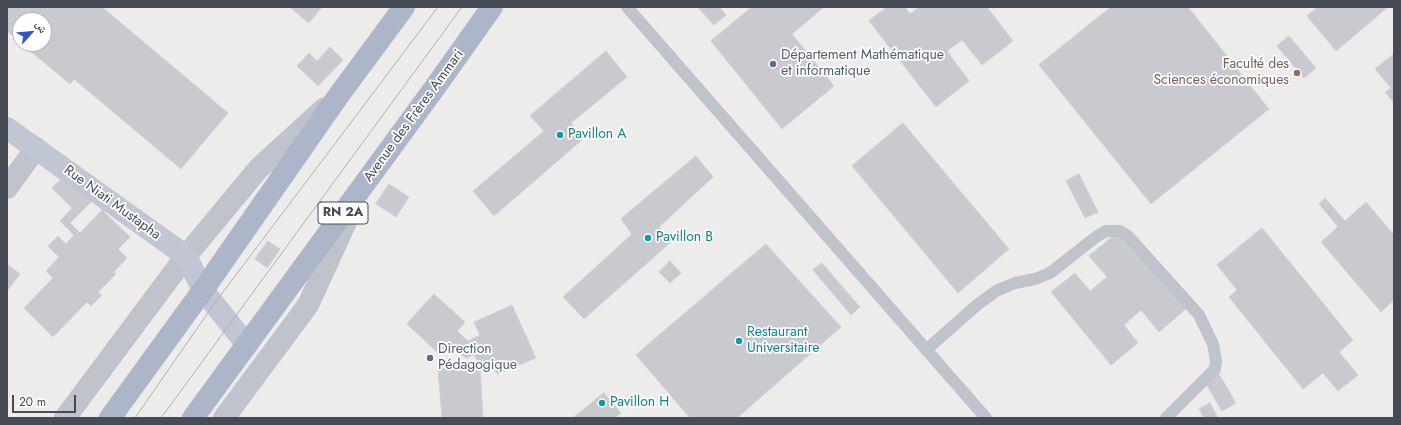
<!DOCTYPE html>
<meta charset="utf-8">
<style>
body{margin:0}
#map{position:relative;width:1401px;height:425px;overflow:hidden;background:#eeeceb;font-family:Jost,"Noto Naskh Arabic",sans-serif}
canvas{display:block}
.frame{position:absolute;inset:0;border:8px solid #464c56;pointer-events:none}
.north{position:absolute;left:12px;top:12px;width:40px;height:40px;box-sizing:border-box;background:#fff;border:1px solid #b5b7bb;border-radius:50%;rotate:63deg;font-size:11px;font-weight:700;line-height:16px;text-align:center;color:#464c56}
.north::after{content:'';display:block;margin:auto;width:14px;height:18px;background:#2c56c7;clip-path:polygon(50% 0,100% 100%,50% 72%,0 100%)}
.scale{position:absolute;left:12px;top:395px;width:64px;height:18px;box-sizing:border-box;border:2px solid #464c56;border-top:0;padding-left:5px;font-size:12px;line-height:14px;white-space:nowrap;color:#464c56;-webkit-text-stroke:3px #fff;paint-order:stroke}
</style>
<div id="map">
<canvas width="1401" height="425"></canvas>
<div class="frame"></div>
<div class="north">ش</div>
<div class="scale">20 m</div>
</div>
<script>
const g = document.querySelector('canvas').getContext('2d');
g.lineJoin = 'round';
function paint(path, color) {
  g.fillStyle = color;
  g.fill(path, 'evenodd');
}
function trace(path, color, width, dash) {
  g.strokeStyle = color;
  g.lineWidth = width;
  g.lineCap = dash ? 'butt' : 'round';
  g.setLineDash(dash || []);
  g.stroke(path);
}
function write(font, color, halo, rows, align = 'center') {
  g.font = font + ' Jost,sans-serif';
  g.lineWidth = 3.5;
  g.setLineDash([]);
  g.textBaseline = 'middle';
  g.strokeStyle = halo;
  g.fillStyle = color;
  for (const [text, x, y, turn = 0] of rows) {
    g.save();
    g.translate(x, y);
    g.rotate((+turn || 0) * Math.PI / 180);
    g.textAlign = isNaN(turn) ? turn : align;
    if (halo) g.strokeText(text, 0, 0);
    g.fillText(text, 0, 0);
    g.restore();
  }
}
const building = new Path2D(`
 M 7,7 L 102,7 L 228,113 L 181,169 L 74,79 L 70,84 L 22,44 L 44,44 L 44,20 L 20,20 L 20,42 L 7,31 Z
 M 290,7 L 322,7 L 309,23 Z
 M 698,7 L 719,7 L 726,15 L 714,25 Z
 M 752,7 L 824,7 L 792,34 L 834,86 L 782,129 L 711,41 Z
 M 887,7 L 905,7 L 910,14 L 918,8 L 917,7 L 987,7 L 1013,41 L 982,65 L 962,40 L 947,51 L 969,81 L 936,107 L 869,21 Z
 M 1111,7 L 1188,7 L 1269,109 L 1151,204 L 1039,65 Z
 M 1318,7 L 1388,7 L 1336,51 L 1307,16 Z
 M 1289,36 L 1316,68 L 1304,78 L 1277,46 Z
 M 330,47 L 343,60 L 318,86 L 297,66 L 309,53 L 317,61 Z
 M 606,51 L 627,77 L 571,123 L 583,139 L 494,216 L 473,191 L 544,131 L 530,116 Z
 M 1394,54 L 1394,103 L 1385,92 L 1391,88 L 1375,69 Z
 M 903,123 L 1009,249 L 958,293 L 852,166 Z
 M 696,156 L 713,177 L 659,227 L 672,241 L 584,319 L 563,297 L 632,234 L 621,219 Z
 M 73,167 L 100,193 L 70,223 L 80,233 L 102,210 L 130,237 L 118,249 L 127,258 L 114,272 L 116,274 L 98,292 L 102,295 L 91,306 L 87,302 L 53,337 L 24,308 L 53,278 L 46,271 L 59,257 L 48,246 L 58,236 L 66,244 L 74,235 L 60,221 L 72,208 L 52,188 Z
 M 1079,174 L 1098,212 L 1085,218 L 1066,181 Z
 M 389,184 L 409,197 L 396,217 L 376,204 Z
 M 1325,198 L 1345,221 L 1366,202 L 1394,235 L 1394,300 L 1381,312 L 1321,242 L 1338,227 L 1319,204 Z
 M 1262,228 L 1353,340 L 1339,352 L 1358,375 L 1338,391 L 1323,373 L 1303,389 L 1229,297 L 1237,290 L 1217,265 Z
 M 1122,229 L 1187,308 L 1159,332 L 1141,310 L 1124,325 L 1138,343 L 1111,365 L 1051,292 L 1075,273 L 1090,291 L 1107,277 L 1089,256 Z
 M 268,241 L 280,249 L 267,268 L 255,259 Z
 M 766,244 L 841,327 L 737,418 L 690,418 L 636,355 Z
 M 670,261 L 681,273 L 670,283 L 659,272 Z
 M 822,263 L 860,307 L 851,315 L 813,270 Z
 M 7,264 L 20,274 L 7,291 Z
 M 434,294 L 465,322 L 457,331 L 468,341 L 480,335 L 474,322 L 512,305 L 536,358 L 498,374 L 486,363 L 480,366 L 474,355 L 466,358 L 454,348 L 439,354 L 407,324 Z
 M 480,366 L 483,418 L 442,418 L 438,369 Z
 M 1219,374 L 1236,403 L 1222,411 L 1205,382 Z
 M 604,393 L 621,413 L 615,418 L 573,418 Z
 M 1210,403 L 1218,418 L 1204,418 L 1199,409 Z`);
paint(building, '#c9cad0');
trace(building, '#d0d1d6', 1);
trace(new Path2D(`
 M 627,7 L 986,418
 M 926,350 L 977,305 L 996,291 L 1015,283 L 1035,279 L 1050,273 L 1096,237 L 1106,231 L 1120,231 L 1128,236 L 1199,315 L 1213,344 L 1216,361 L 1215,369 L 1166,418`), '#bec3cc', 12);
trace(new Path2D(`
 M 7,188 L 36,148
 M 65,418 L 186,256 L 259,168 L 325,108
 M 224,418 L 308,305 L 352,209`), '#bec3cc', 22);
trace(new Path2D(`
 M 7,128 L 186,256 L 203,290 L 247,345`), '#c0c6d3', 22);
trace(new Path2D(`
 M 110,418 L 203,290 L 339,95 L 404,7
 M 193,418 L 436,86 L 492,7`), '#adb6c8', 22);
trace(new Path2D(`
 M 135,418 L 214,304 L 438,7
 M 161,418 L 462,7`), '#aeb0b5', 1);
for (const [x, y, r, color] of [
 [773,64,4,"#5c6f8a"],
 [1297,73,4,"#8d6e63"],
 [560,135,4,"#0f9aa8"],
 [648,238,4,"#0f9aa8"],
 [739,341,4,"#0f9aa8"],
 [430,358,4,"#5c6f8a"],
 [602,403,4,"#0f9aa8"]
]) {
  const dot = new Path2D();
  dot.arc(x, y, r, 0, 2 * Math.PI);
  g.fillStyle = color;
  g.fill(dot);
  trace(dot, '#fff', 1.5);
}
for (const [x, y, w] of [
 [343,213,50]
]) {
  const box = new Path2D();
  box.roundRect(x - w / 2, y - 11, w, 22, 3);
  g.fillStyle = '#fff';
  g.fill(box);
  trace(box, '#464c56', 1);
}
write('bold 13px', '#464c56', null, [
 ["RN 2A",343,213]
]);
write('14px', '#4e5e75', '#fff', [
 ["Département Mathématique",781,56],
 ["et informatique",781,72],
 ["Direction",438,350],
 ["Pédagogique",438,366]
], 'left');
write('14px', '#785e54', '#fff', [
 ["Faculté des",1289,65],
 ["Sciences économiques",1289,81]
], 'right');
write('14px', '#464c56', '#fff', [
 ["Avenue des Frères Ammari",414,116,-54],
 ["Rue Niati Mustapha",112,203,36]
]);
write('14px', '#0d838f', '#fff', [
 ["Pavillon A",568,135],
 ["Pavillon B",656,238],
 ["Restaurant",747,333],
 ["Universitaire",747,349],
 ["Pavillon H",610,403]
], 'left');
</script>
